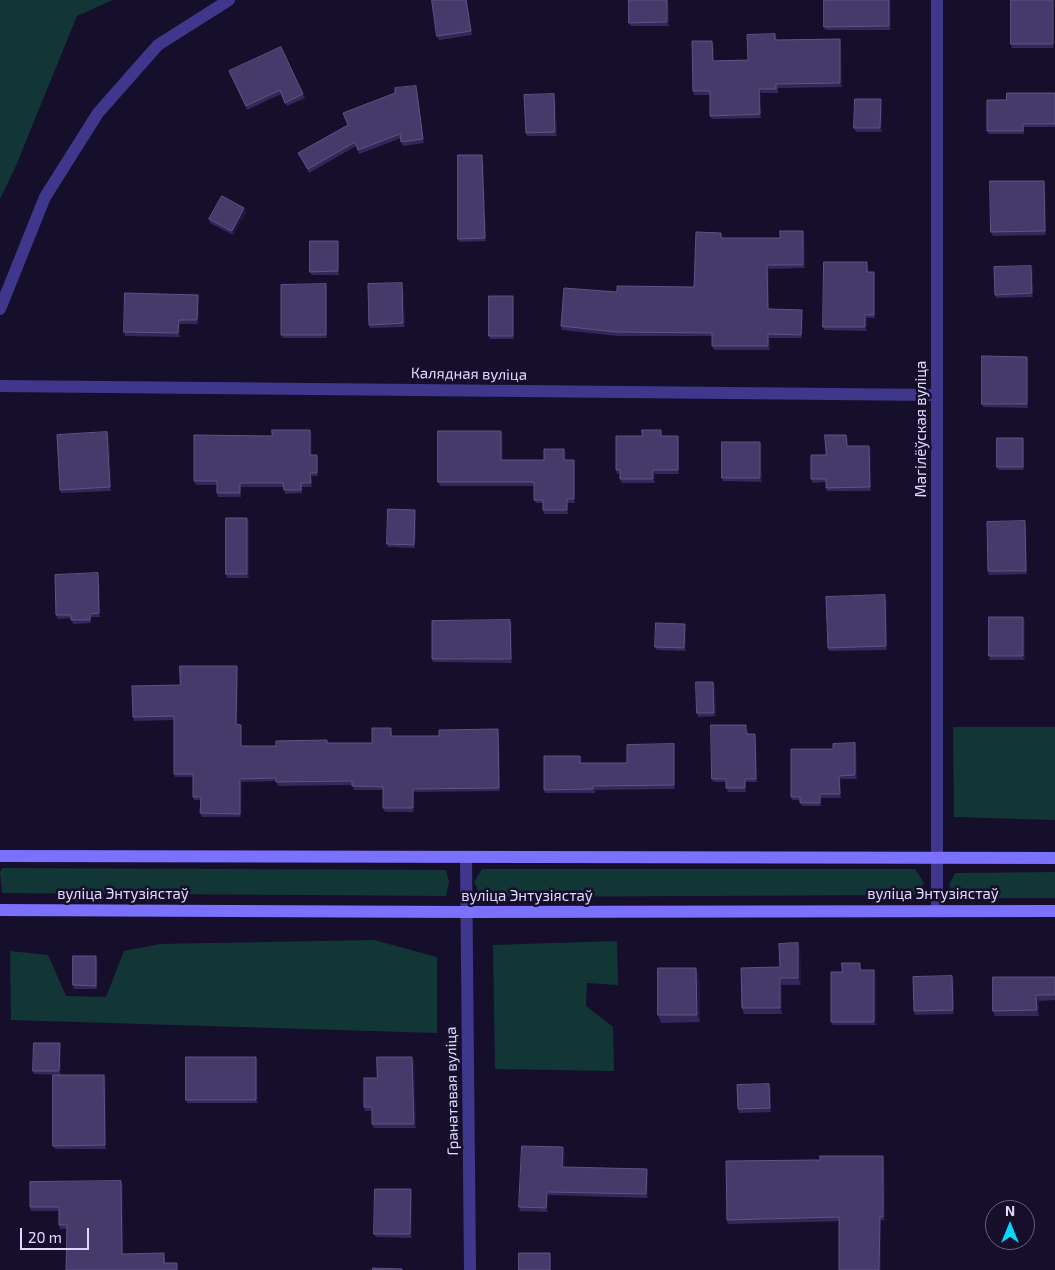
<!DOCTYPE html>
<meta charset="utf-8">
<style>
body{margin:0}
#map{position:relative;width:1055px;height:1270px;overflow:hidden;background:#160f2b;font-family:"Exo 2",sans-serif}
canvas{display:block}
.north{position:absolute;left:985px;top:1200px;width:50px;height:50px;box-sizing:border-box;background:#160f2b;border:1px solid #676080;border-radius:50%;rotate:0deg;font-size:14px;font-weight:700;line-height:20px;text-align:center;color:#e0d9ff}
.north::after{content:'';display:block;margin:auto;width:18px;height:22px;background:#05d7ff;clip-path:polygon(50% 0,100% 100%,50% 72%,0 100%)}
.scale{position:absolute;left:20px;top:1228px;width:69px;height:22px;box-sizing:border-box;border:2px solid #e0d9ff;border-top:0;padding-left:6px;font-size:15px;line-height:18px;white-space:nowrap;color:#e0d9ff;-webkit-text-stroke:4px #160f2b;paint-order:stroke}
</style>
<div id="map">
<canvas width="1055" height="1270"></canvas>
<div class="north">N</div>
<div class="scale">20 m</div>
</div>
<script>
const g = document.querySelector('canvas').getContext('2d');
g.lineJoin = 'round';
function paint(path, color) {
  g.fillStyle = color;
  g.fill(path, 'evenodd');
}
function trace(path, color, width, dash) {
  g.strokeStyle = color;
  g.lineWidth = width;
  g.lineCap = dash ? 'butt' : 'round';
  g.setLineDash(dash || []);
  g.stroke(path);
}
function write(font, color, halo, rows, align = 'center') {
  g.font = font + ' "Exo 2",sans-serif';
  g.lineWidth = 5;
  g.setLineDash([]);
  g.textBaseline = 'middle';
  g.strokeStyle = halo;
  g.fillStyle = color;
  for (const [text, x, y, turn = 0] of rows) {
    g.save();
    g.translate(x, y);
    g.rotate((+turn || 0) * Math.PI / 180);
    g.textAlign = isNaN(turn) ? turn : align;
    if (halo) g.strokeText(text, 0, 0);
    g.fillText(text, 0, 0);
    g.restore();
  }
}
paint(new Path2D(`
 M 0,0 L 113,0 L 77,16 L 15,168 L 0,199 Z
 M 953,727 L 1055,727 L 1055,820 L 954,817 Z
 M 2,868 L 446,870 L 449,882 L 446,896 L 2,893 L 0,872 Z
 M 482,869 L 915,869 L 924,883 L 915,895 L 481,897 L 474,882 Z
 M 1055,872 L 1055,898 L 955,898 L 949,885 L 955,873 Z
 M 374,940 L 437,957 L 437,1033 L 11,1020 L 10,951 L 48,955 L 66,996 L 106,997 L 124,951 L 160,944 Z
 M 617,941 L 618,985 L 587,983 L 586,1006 L 613,1027 L 614,1071 L 495,1069 L 493,945 Z`), '#123536');
trace(new Path2D(`
 M 0,309 L 45,197 L 98,113 L 158,45 L 229,0
 M 0,386 L 937,395
 M 466,857 L 470,1270
 M 937,910 L 937,0`), '#40378d', 12);
trace(new Path2D(`
 M 0,856 L 1055,858
 M 0,910 L 465,912 L 1055,911`), '#7c70ff', 12);
paint(new Path2D(`
 M 432,0 L 467,0 L 472,35 L 439,40 L 437,36 Z
 M 629,0 L 668,0 L 669,26 L 631,26 L 629,23 Z
 M 890,0 L 891,30 L 825,30 L 824,27 Z
 M 1054,0 L 1054,48 L 1012,48 L 1011,44 Z
 M 775,34 L 777,40 L 840,39 L 841,43 L 842,87 L 778,88 L 778,93 L 761,93 L 761,118 L 712,119 L 710,116 L 710,95 L 694,95 L 693,91 L 714,44 L 714,61 L 748,60 Z
 M 231,75 L 303,94 L 305,98 L 287,106 L 281,94 L 247,110 Z
 M 417,89 L 424,143 L 403,146 L 401,138 L 359,154 L 356,146 L 309,173 L 298,153 Z
 M 1055,93 L 1055,127 L 1024,127 L 1024,134 L 989,134 L 987,131 Z
 M 555,98 L 557,136 L 527,136 L 526,133 Z
 M 882,103 L 882,132 L 856,132 L 854,128 Z
 M 483,158 L 486,241 L 460,242 L 458,239 Z
 M 1044,181 L 1045,184 L 1046,235 L 993,236 L 991,232 Z
 M 246,212 L 233,235 L 210,223 L 209,219 Z
 M 803,231 L 804,235 L 805,268 L 769,269 L 769,309 L 802,310 L 803,313 L 802,338 L 769,338 L 770,350 L 714,350 L 712,346 L 712,336 L 618,336 L 562,330 L 561,326 L 617,292 L 694,287 L 721,233 L 722,238 L 780,238 Z
 M 339,245 L 339,275 L 312,275 L 310,272 Z
 M 868,266 L 868,272 L 874,272 L 875,276 L 875,318 L 867,318 L 867,331 L 824,330 L 823,327 Z
 M 1033,270 L 1033,297 L 996,298 L 995,295 Z
 M 403,286 L 405,327 L 370,328 L 369,325 Z
 M 327,288 L 327,338 L 283,338 L 281,335 Z
 M 198,295 L 199,299 L 198,324 L 180,324 L 180,337 L 125,336 L 124,332 Z
 M 514,299 L 514,339 L 490,339 L 489,336 Z
 M 1027,357 L 1028,360 L 1028,408 L 983,407 L 982,404 Z
 M 310,430 L 312,433 L 312,455 L 317,455 L 318,459 L 318,476 L 312,476 L 312,487 L 302,487 L 302,493 L 285,494 L 284,487 L 241,487 L 241,497 L 218,497 L 217,493 L 217,485 L 196,485 L 194,481 L 272,436 Z
 M 661,430 L 662,436 L 678,436 L 679,439 L 679,474 L 655,474 L 655,483 L 622,483 L 620,479 L 620,474 L 617,474 L 616,470 L 642,436 Z
 M 501,431 L 503,435 L 503,460 L 544,460 L 564,449 L 566,452 L 566,460 L 574,460 L 575,464 L 575,503 L 568,503 L 568,514 L 544,514 L 543,510 L 543,503 L 536,503 L 534,500 L 534,486 L 440,486 L 438,482 Z
 M 107,432 L 109,436 L 111,491 L 61,493 L 60,490 Z
 M 848,438 L 848,446 L 869,446 L 871,450 L 871,491 L 827,491 L 826,488 L 826,482 L 813,483 L 811,479 L 826,455 Z
 M 760,442 L 762,446 L 762,482 L 723,481 L 722,478 Z
 M 1024,442 L 1024,470 L 998,470 L 997,467 Z
 M 415,510 L 416,513 L 415,548 L 388,547 L 387,544 Z
 M 247,518 L 249,521 L 249,578 L 227,578 L 226,574 Z
 M 1026,525 L 1027,574 L 989,575 L 988,571 Z
 M 98,573 L 99,577 L 100,617 L 91,617 L 91,623 L 73,624 L 71,618 L 58,619 L 56,615 Z
 M 887,599 L 887,650 L 829,651 L 828,648 Z
 M 1025,620 L 1025,660 L 990,660 L 989,656 Z
 M 512,624 L 512,663 L 433,662 L 432,659 Z
 M 686,628 L 686,651 L 657,650 L 655,647 Z
 M 237,666 L 238,670 L 237,724 L 241,725 L 242,728 L 242,746 L 276,746 L 327,740 L 328,743 L 372,743 L 392,731 L 392,736 L 439,736 L 499,733 L 500,791 L 414,792 L 414,812 L 385,812 L 383,808 L 383,790 L 354,790 L 352,785 L 278,786 L 276,781 L 242,782 L 241,817 L 202,817 L 200,813 L 201,800 L 194,800 L 193,797 L 193,777 L 175,777 L 174,774 L 174,720 L 134,721 L 133,717 L 180,685 Z
 M 715,685 L 716,716 L 698,717 L 697,713 Z
 M 748,729 L 748,734 L 755,734 L 756,738 L 757,782 L 746,782 L 746,792 L 728,792 L 726,788 L 726,782 L 713,782 L 712,779 Z
 M 855,743 L 856,747 L 857,779 L 841,779 L 841,798 L 821,798 L 821,806 L 802,806 L 800,800 L 792,800 L 791,797 L 833,749 Z
 M 675,748 L 675,789 L 595,790 L 595,793 L 545,793 L 544,790 L 580,756 L 581,759 L 581,763 L 627,763 Z
 M 798,943 L 800,950 L 801,985 L 782,985 L 782,1014 L 744,1014 L 742,1008 L 780,967 Z
 M 98,960 L 97,989 L 74,989 L 73,985 Z
 M 861,967 L 861,970 L 874,970 L 876,974 L 876,1025 L 833,1025 L 831,1022 L 842,972 Z
 M 696,968 L 699,975 L 700,1022 L 661,1023 L 658,1015 Z
 M 952,976 L 954,980 L 954,1014 L 915,1015 L 914,1011 Z
 M 1055,977 L 1055,1000 L 1039,1001 L 1039,1016 L 995,1016 L 993,1011 Z
 M 61,1047 L 61,1075 L 34,1074 L 33,1071 Z
 M 256,1057 L 258,1061 L 258,1103 L 187,1103 L 186,1100 Z
 M 414,1060 L 416,1128 L 374,1128 L 372,1124 L 372,1111 L 365,1111 L 364,1107 L 377,1078 Z
 M 104,1075 L 106,1079 L 106,1149 L 55,1149 L 53,1146 Z
 M 771,1088 L 771,1112 L 739,1113 L 738,1109 Z
 M 565,1151 L 564,1167 L 648,1173 L 648,1198 L 548,1195 L 548,1212 L 520,1211 L 519,1207 Z
 M 883,1156 L 884,1159 L 885,1220 L 728,1224 L 727,1220 L 820,1160 Z
 M 123,1184 L 123,1254 L 165,1257 L 165,1263 L 178,1266 L 66,1270 L 67,1229 L 60,1229 L 59,1225 L 59,1211 L 31,1211 L 30,1207 Z
 M 412,1193 L 412,1238 L 376,1237 L 374,1234 Z`), '#342759');
paint(new Path2D(`
 M 466,0 L 467,0 L 472,35 L 471,31 Z
 M 667,0 L 668,0 L 669,26 L 667,22 Z
 M 889,0 L 890,0 L 891,30 L 889,26 Z
 M 1053,0 L 1054,0 L 1054,48 L 1053,44 Z
 M 840,39 L 841,43 L 842,87 L 840,83 Z
 M 712,41 L 714,44 L 714,65 L 713,61 Z
 M 416,86 L 417,89 L 424,143 L 423,139 Z
 M 759,89 L 761,93 L 761,118 L 760,114 Z
 M 554,94 L 555,98 L 557,136 L 555,132 Z
 M 881,99 L 882,103 L 882,132 L 880,128 Z
 M 482,155 L 483,158 L 486,241 L 485,238 Z
 M 1044,181 L 1045,184 L 1046,235 L 1045,231 Z
 M 244,208 L 246,212 L 233,235 L 232,231 Z
 M 803,231 L 804,235 L 805,268 L 803,265 Z
 M 338,241 L 339,245 L 339,275 L 338,271 Z
 M 767,265 L 769,269 L 769,313 L 768,309 Z
 M 1031,266 L 1033,270 L 1033,297 L 1032,293 Z
 M 874,272 L 875,276 L 875,318 L 874,315 Z
 M 402,283 L 403,286 L 405,327 L 403,323 Z
 M 326,284 L 327,288 L 327,338 L 326,335 Z
 M 198,295 L 199,299 L 198,324 L 197,320 Z
 M 513,296 L 514,299 L 514,339 L 513,336 Z
 M 802,310 L 803,313 L 802,338 L 801,335 Z
 M 865,315 L 867,318 L 867,331 L 865,327 Z
 M 179,320 L 180,324 L 180,337 L 178,333 Z
 M 768,334 L 769,338 L 770,350 L 768,346 Z
 M 1027,357 L 1028,360 L 1028,408 L 1027,404 Z
 M 310,430 L 312,433 L 312,459 L 310,455 Z
 M 501,431 L 503,435 L 503,464 L 501,460 Z
 M 107,432 L 109,436 L 111,491 L 110,487 Z
 M 846,435 L 848,438 L 848,450 L 847,446 Z
 M 678,436 L 679,439 L 679,474 L 678,470 Z
 M 1023,438 L 1024,442 L 1024,470 L 1023,467 Z
 M 760,442 L 762,446 L 762,482 L 760,478 Z
 M 869,446 L 871,450 L 871,491 L 870,487 Z
 M 564,449 L 566,452 L 566,464 L 564,460 Z
 M 317,455 L 318,459 L 318,476 L 317,473 Z
 M 574,460 L 575,464 L 575,503 L 574,499 Z
 M 653,470 L 655,474 L 655,483 L 653,479 Z
 M 310,473 L 312,476 L 312,487 L 311,483 Z
 M 240,483 L 241,487 L 241,497 L 240,493 Z
 M 567,499 L 568,503 L 568,514 L 567,510 Z
 M 415,510 L 416,513 L 415,548 L 414,545 Z
 M 247,518 L 249,521 L 249,578 L 247,574 Z
 M 1025,521 L 1026,525 L 1027,574 L 1026,571 Z
 M 98,573 L 99,577 L 100,617 L 99,613 Z
 M 885,595 L 887,599 L 887,650 L 886,646 Z
 M 1023,617 L 1025,620 L 1025,660 L 1023,656 Z
 M 510,620 L 512,624 L 512,663 L 511,659 Z
 M 685,624 L 686,628 L 686,651 L 684,648 Z
 M 237,666 L 238,670 L 237,728 L 236,724 Z
 M 713,682 L 715,685 L 716,716 L 714,713 Z
 M 241,725 L 242,728 L 242,750 L 241,746 Z
 M 498,729 L 499,733 L 500,791 L 499,788 Z
 M 755,734 L 756,738 L 757,782 L 756,779 Z
 M 855,743 L 856,747 L 857,779 L 855,775 Z
 M 674,744 L 675,748 L 675,789 L 674,785 Z
 M 839,776 L 841,779 L 841,798 L 840,794 Z
 M 240,779 L 242,782 L 241,817 L 240,814 Z
 M 745,779 L 746,782 L 746,792 L 745,788 Z
 M 413,789 L 414,792 L 414,812 L 413,808 Z
 M 820,794 L 821,798 L 821,806 L 820,803 Z
 M 798,943 L 800,950 L 801,985 L 798,978 Z
 M 96,956 L 98,960 L 97,989 L 96,986 Z
 M 696,968 L 699,975 L 700,1022 L 697,1015 Z
 M 874,970 L 876,974 L 876,1025 L 874,1022 Z
 M 952,976 L 954,980 L 954,1014 L 953,1010 Z
 M 780,978 L 782,985 L 782,1014 L 780,1008 Z
 M 1036,995 L 1039,1001 L 1039,1016 L 1037,1010 Z
 M 60,1043 L 61,1047 L 61,1075 L 59,1071 Z
 M 256,1057 L 258,1061 L 258,1103 L 256,1100 Z
 M 412,1057 L 414,1060 L 416,1128 L 414,1124 Z
 M 104,1075 L 106,1079 L 106,1149 L 105,1145 Z
 M 769,1084 L 771,1088 L 771,1112 L 770,1108 Z
 M 563,1147 L 565,1151 L 564,1171 L 562,1167 Z
 M 883,1156 L 884,1159 L 885,1220 L 883,1217 Z
 M 647,1169 L 648,1173 L 648,1198 L 646,1194 Z
 M 121,1181 L 123,1184 L 124,1258 L 122,1254 Z
 M 411,1189 L 412,1193 L 412,1238 L 410,1234 Z
 M 547,1192 L 548,1195 L 548,1212 L 546,1208 Z
 M 880,1217 L 881,1220 L 881,1270 L 879,1270 Z
 M 550,1253 L 551,1256 L 551,1270 L 550,1270 Z`), '#20163f');
const building = new Path2D(`
 M 432,0 L 466,0 L 471,31 L 437,36 Z
 M 629,0 L 667,0 L 667,22 L 629,23 Z
 M 824,0 L 889,0 L 889,26 L 824,27 Z
 M 1011,0 L 1053,0 L 1053,44 L 1011,44 Z
 M 775,34 L 775,40 L 840,39 L 840,83 L 776,84 L 776,89 L 759,89 L 760,114 L 710,116 L 710,91 L 693,91 L 692,41 L 712,41 L 713,61 L 748,60 L 747,35 Z
 M 281,47 L 303,94 L 285,103 L 280,90 L 246,106 L 229,71 Z
 M 416,86 L 423,139 L 401,142 L 400,134 L 358,150 L 355,142 L 308,169 L 298,153 L 348,125 L 343,113 L 395,93 L 395,88 Z
 M 1007,93 L 1055,93 L 1055,124 L 1023,124 L 1023,131 L 987,131 L 987,100 L 1006,100 Z
 M 554,94 L 555,132 L 526,133 L 524,95 Z
 M 855,99 L 881,99 L 880,128 L 854,128 Z
 M 458,155 L 482,155 L 485,238 L 458,239 Z
 M 990,181 L 1044,181 L 1045,231 L 991,232 Z
 M 222,196 L 244,208 L 232,231 L 209,219 Z
 M 780,231 L 803,231 L 803,265 L 767,265 L 768,309 L 802,310 L 801,335 L 768,334 L 768,346 L 712,346 L 712,333 L 616,332 L 561,326 L 564,288 L 617,292 L 617,286 L 694,287 L 696,232 L 721,233 L 721,238 L 780,238 Z
 M 310,241 L 338,241 L 338,271 L 310,272 Z
 M 824,262 L 867,262 L 867,272 L 874,272 L 874,315 L 865,315 L 865,327 L 823,327 Z
 M 1031,266 L 1032,293 L 995,295 L 994,267 Z
 M 402,283 L 403,323 L 369,325 L 368,284 Z
 M 326,284 L 326,335 L 281,335 L 281,285 Z
 M 125,293 L 198,295 L 197,320 L 179,320 L 178,333 L 124,332 Z
 M 489,296 L 513,296 L 513,336 L 489,336 Z
 M 982,356 L 1027,357 L 1027,404 L 982,404 Z
 M 272,430 L 310,430 L 310,455 L 317,455 L 317,473 L 310,473 L 311,483 L 301,483 L 301,490 L 284,490 L 283,483 L 240,483 L 240,493 L 217,493 L 217,481 L 194,481 L 194,435 L 272,436 Z
 M 642,430 L 661,430 L 661,436 L 678,436 L 678,470 L 653,470 L 653,479 L 620,479 L 620,470 L 616,470 L 616,436 L 642,436 Z
 M 438,431 L 501,431 L 501,460 L 544,460 L 544,449 L 564,449 L 564,460 L 574,460 L 574,499 L 567,499 L 567,510 L 543,510 L 543,500 L 534,500 L 534,482 L 438,482 Z
 M 107,432 L 110,487 L 60,490 L 57,435 Z
 M 825,435 L 846,435 L 847,446 L 869,446 L 870,487 L 826,488 L 826,479 L 811,479 L 811,455 L 826,455 Z
 M 997,438 L 1023,438 L 1023,467 L 997,467 Z
 M 722,442 L 760,442 L 760,478 L 722,478 Z
 M 388,509 L 415,510 L 414,545 L 387,544 Z
 M 226,518 L 247,518 L 247,574 L 226,574 Z
 M 1025,521 L 1026,571 L 988,571 L 987,522 Z
 M 98,573 L 99,613 L 90,614 L 90,620 L 71,620 L 71,615 L 56,615 L 55,575 Z
 M 885,595 L 886,646 L 828,648 L 826,597 Z
 M 989,617 L 1023,617 L 1023,656 L 989,656 Z
 M 510,620 L 511,659 L 432,659 L 432,621 Z
 M 656,623 L 685,624 L 684,648 L 655,647 Z
 M 180,666 L 237,666 L 236,724 L 241,725 L 241,746 L 276,746 L 276,741 L 327,740 L 327,743 L 372,743 L 372,728 L 391,728 L 391,736 L 439,736 L 439,730 L 498,729 L 499,788 L 413,789 L 413,808 L 383,808 L 383,787 L 352,786 L 352,781 L 276,782 L 276,778 L 240,779 L 240,814 L 200,813 L 201,797 L 193,797 L 193,774 L 174,774 L 174,716 L 133,717 L 132,686 L 180,685 Z
 M 696,682 L 713,682 L 714,713 L 697,713 Z
 M 711,725 L 746,725 L 746,734 L 755,734 L 756,779 L 745,779 L 745,788 L 726,788 L 726,779 L 712,779 Z
 M 855,743 L 855,775 L 839,776 L 840,794 L 820,794 L 820,803 L 800,803 L 800,797 L 791,797 L 791,749 L 833,749 L 833,744 Z
 M 674,744 L 674,785 L 593,786 L 593,789 L 544,790 L 544,756 L 580,756 L 580,763 L 627,763 L 627,745 Z
 M 798,943 L 798,978 L 780,978 L 780,1008 L 742,1008 L 741,968 L 780,967 L 779,944 Z
 M 73,956 L 96,956 L 96,986 L 73,985 Z
 M 842,963 L 860,963 L 860,970 L 874,970 L 874,1022 L 831,1022 L 831,972 L 842,972 Z
 M 658,968 L 696,968 L 697,1015 L 658,1015 Z
 M 952,976 L 953,1010 L 914,1011 L 913,977 Z
 M 993,977 L 1055,977 L 1055,995 L 1036,995 L 1037,1010 L 993,1011 Z
 M 34,1043 L 60,1043 L 59,1071 L 33,1071 Z
 M 186,1057 L 256,1057 L 256,1100 L 186,1100 Z
 M 377,1057 L 412,1057 L 414,1124 L 372,1124 L 372,1107 L 364,1107 L 364,1078 L 377,1078 Z
 M 53,1075 L 104,1075 L 105,1145 L 53,1146 Z
 M 769,1084 L 770,1108 L 738,1109 L 737,1085 Z
 M 522,1146 L 563,1147 L 562,1167 L 647,1169 L 646,1194 L 547,1192 L 546,1208 L 519,1207 Z
 M 820,1156 L 883,1156 L 883,1217 L 880,1217 L 879,1270 L 839,1270 L 839,1217 L 727,1220 L 726,1161 L 820,1160 Z
 M 121,1181 L 122,1254 L 164,1253 L 164,1263 L 177,1263 L 177,1270 L 66,1270 L 67,1225 L 59,1225 L 59,1207 L 30,1207 L 30,1182 Z
 M 375,1189 L 411,1189 L 410,1234 L 374,1234 Z
 M 519,1253 L 550,1253 L 550,1270 L 519,1270 Z
 M 373,1268 L 402,1269 L 402,1270 L 373,1270 Z`);
paint(building, '#463a6b');
trace(building, '#5e5382', 1);
write('15px', '#e0d9ff', '#160f2b', [
 ["Калядная вуліца",469,374,1],
 ["Магілёўская вуліца",921,429,-90],
 ["вуліца Энтузіястаў",123,894],
 ["вуліца Энтузіястаў",933,894],
 ["вуліца Энтузіястаў",527,896],
 ["Гранатавая вуліца",452,1091,-91]
]);
</script>
